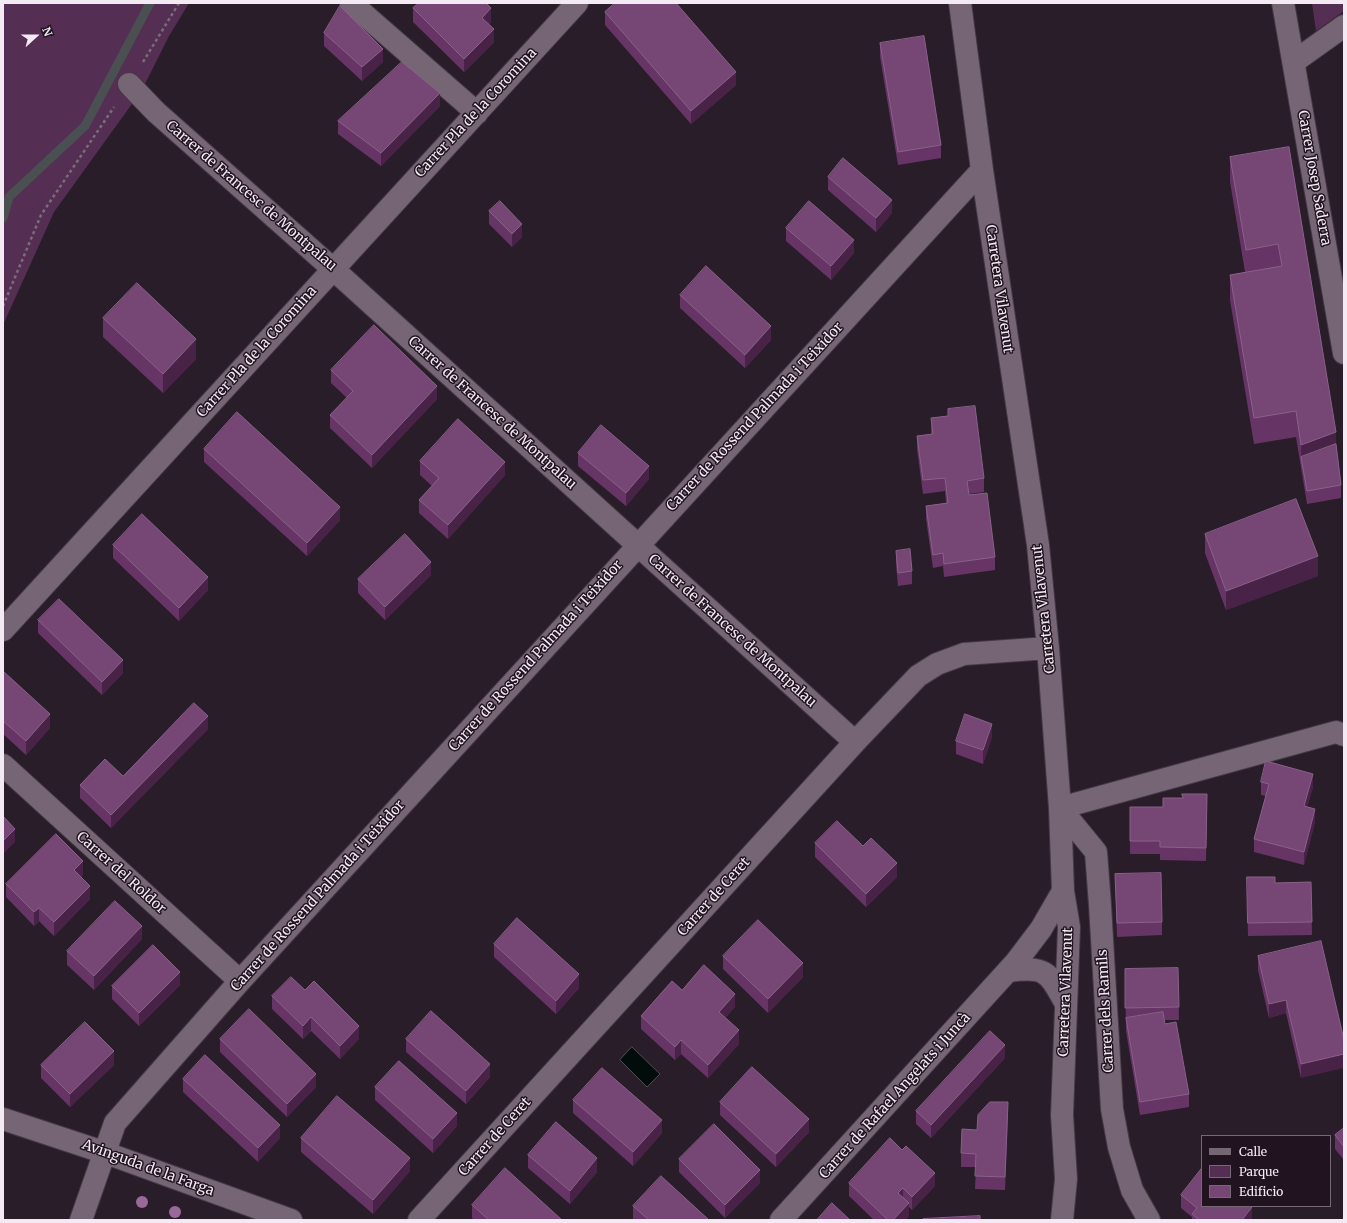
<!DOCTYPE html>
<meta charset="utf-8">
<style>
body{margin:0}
#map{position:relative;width:1347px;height:1223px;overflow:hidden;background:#2a1d2a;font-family:Merriweather,serif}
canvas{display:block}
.frame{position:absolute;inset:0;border:4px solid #f3eaf3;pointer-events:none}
.legend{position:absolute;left:1201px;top:1135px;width:130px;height:72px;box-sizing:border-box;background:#211420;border:1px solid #756a74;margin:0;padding:5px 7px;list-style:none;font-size:12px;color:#f3eaf3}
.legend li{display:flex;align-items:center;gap:8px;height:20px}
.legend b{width:20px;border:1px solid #756a74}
.north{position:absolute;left:16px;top:16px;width:40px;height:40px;-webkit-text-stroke:3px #211420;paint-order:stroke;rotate:69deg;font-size:11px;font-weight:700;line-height:16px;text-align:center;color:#f3eaf3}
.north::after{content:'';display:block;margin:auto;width:14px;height:18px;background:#f3eaf3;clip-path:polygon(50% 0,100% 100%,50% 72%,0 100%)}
</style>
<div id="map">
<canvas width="1347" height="1223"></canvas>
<div class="frame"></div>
<ul class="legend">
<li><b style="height:5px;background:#766675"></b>Calle</li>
<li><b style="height:11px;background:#552e54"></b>Parque</li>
<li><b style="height:11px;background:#764775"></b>Edificio</li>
</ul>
<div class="north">N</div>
</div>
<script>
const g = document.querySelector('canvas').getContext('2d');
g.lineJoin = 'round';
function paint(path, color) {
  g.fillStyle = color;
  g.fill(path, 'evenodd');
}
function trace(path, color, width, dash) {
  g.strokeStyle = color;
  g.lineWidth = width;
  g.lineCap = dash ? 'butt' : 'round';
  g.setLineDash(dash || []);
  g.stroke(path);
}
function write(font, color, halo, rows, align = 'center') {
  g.font = font + ' Merriweather,serif';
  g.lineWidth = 3;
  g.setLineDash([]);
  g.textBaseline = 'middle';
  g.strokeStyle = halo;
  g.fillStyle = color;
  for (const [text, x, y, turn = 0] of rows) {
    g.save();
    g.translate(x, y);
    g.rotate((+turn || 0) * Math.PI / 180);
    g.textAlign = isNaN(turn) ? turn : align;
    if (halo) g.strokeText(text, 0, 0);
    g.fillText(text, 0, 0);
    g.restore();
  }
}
paint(new Path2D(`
 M 3,3 L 189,3 L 169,36 L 142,90 L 54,212 L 3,325 Z
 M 1312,3 L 1344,3 L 1344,11 L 1316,31 Z`), '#552e54');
const water = new Path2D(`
 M 632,1047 L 660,1074 L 647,1087 L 620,1060 Z`);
paint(water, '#010c0b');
trace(water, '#4a4f51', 1);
trace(new Path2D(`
 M 3,218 L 9,197 L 85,126 L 150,3`), '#4a4f51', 9);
const minor = new Path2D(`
 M 351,3 L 477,113
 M 960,3 L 982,170 L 1038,545 L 1048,648 L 1060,808 L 1063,891 L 1069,927 L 1062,1115 L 1066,1179 L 1062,1220
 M 1283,3 L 1344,353
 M 1295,61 L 1344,26
 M 129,84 L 156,112 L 333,269 L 855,742
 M 3,630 L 577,3
 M 3,765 L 240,981
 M 1060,808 L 1096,852 L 1100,905 L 1112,1109 L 1119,1147 L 1132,1190 L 1149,1220
 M 1060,808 L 1336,732 L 1344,735
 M 1009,971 C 1047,966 1048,972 1066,1004
 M 81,1220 L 115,1123 L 240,981 L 982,170
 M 419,1220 L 855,742 L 918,676 L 937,664 L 964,654 L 1048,648
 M 781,1220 L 1016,962 L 1041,929 L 1063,891`);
const tertiary = new Path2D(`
 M 3,1119 L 106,1153 L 291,1220`);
trace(minor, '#443944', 24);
trace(tertiary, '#443944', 24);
trace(new Path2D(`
 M 143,62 L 179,3
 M 3,306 L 41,215 L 114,107`), '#7a6e7a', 2.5, [3, 3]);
trace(minor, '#766675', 22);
trace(tertiary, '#766675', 22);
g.fillStyle = '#9b689a';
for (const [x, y] of [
 [142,1202],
 [175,1212]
]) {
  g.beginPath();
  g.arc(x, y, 6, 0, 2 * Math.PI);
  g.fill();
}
paint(new Path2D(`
 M 413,8 L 491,22 L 489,24 L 494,42 L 464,72 L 413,22 Z
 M 605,12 L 736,85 L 691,124 L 605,25 Z
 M 324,33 L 383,62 L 362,81 L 324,46 Z
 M 880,43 L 941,145 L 941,158 L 898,165 L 880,57 Z
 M 440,106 L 381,166 L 338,134 L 338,121 Z
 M 1289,147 L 1336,444 L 1341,485 L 1341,498 L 1307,504 L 1296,437 L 1254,444 L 1230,300 L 1230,275 L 1245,272 L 1230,182 L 1230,157 Z
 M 828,177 L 892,213 L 876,232 L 828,190 Z
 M 489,211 L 522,237 L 512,247 L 489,224 Z
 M 786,228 L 854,253 L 831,280 L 786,241 Z
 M 680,295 L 771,340 L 745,368 L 680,308 Z
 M 103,318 L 196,359 L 163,393 L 103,337 Z
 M 331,370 L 437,399 L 372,468 L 330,428 L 330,415 L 347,398 L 331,383 Z
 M 948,409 L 984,478 L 984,492 L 968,494 L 995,557 L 995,570 L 944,577 L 943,566 L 933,568 L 926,519 L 926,506 L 946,503 L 945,491 L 923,494 L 917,449 L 917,436 L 931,434 L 931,418 L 948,416 Z
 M 204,449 L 340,520 L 307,556 L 204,462 Z
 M 578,453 L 649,479 L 626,506 L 578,466 Z
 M 420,461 L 505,475 L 448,539 L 419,513 L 419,500 L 432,486 L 420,475 Z
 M 1205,534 L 1318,576 L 1226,610 L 1205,553 Z
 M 113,545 L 208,590 L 179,621 L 113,558 Z
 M 896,551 L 912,571 L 912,584 L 898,586 L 896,564 Z
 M 431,575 L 385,620 L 358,593 L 358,579 Z
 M 38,620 L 123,673 L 102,695 L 38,633 Z
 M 3,671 L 50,728 L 26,755 L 3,734 Z
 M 208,729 L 111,828 L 80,798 L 80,785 L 123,776 Z
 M 992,737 L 983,764 L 956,754 L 956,741 Z
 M 1261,782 L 1313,787 L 1307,807 L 1315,822 L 1304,865 L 1254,852 L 1254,839 L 1266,796 L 1261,795 Z
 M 1207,794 L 1206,861 L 1160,860 L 1160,854 L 1130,854 L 1130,807 L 1163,807 L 1183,798 Z
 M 815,843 L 863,846 L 897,877 L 866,907 L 815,857 Z
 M 83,874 L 81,877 L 90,899 L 54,936 L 39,921 L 34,926 L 6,897 L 6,884 Z
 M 1115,874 L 1162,922 L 1162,935 L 1117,937 Z
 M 1311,882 L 1312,935 L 1248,936 L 1247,891 L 1275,883 Z
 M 142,939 L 94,990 L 67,965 L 67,951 Z
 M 494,944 L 579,988 L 556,1014 L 494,957 Z
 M 723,956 L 803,977 L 768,1013 L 723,969 Z
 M 1258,956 L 1344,1040 L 1301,1078 L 1286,1013 L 1269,1018 L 1258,970 Z
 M 1178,968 L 1179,1020 L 1164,1020 L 1165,1024 L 1189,1094 L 1189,1107 L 1140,1115 L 1126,1031 L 1125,969 Z
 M 180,985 L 139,1026 L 112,999 L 112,986 Z
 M 305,990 L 359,1039 L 340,1059 L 311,1031 L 303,1039 L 272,1009 L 272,996 Z
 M 682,990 L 735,1007 L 725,1018 L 739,1044 L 708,1078 L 681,1054 L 675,1060 L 641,1029 L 641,1016 Z
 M 220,1039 L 316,1087 L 287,1117 L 220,1052 Z
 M 406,1039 L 490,1077 L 466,1104 L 406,1052 Z
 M 1005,1058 L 931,1138 L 916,1124 L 916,1111 Z
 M 41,1065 L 114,1065 L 70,1107 L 41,1078 Z
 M 183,1079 L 280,1138 L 258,1162 L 183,1092 Z
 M 375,1087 L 457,1126 L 433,1153 L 375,1100 Z
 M 573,1100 L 662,1133 L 633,1166 L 573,1113 Z
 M 720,1102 L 809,1132 L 776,1167 L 720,1115 Z
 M 1008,1115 L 1005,1190 L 975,1189 L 976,1167 L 961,1167 L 961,1153 L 977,1130 Z
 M 1344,1128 L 1344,1160 L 1335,1149 L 1335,1135 Z
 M 301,1138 L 410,1171 L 373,1214 L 301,1152 Z
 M 528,1155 L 597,1172 L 570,1204 L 528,1168 Z
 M 679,1159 L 760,1183 L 725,1218 L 679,1172 Z
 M 849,1183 L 935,1186 L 912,1210 L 909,1207 L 909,1216 L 905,1220 L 874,1220 L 849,1196 Z
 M 1181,1195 L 1252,1220 L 1192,1220 L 1192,1217 L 1181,1208 Z
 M 472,1205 L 562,1220 L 474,1220 L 472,1218 Z
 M 633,1206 L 709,1220 L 634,1220 L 633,1219 Z`), '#673466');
paint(new Path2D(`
 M 491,8 L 491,22 L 482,31 L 482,18 Z
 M 494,29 L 494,42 L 464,72 L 464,59 Z
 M 383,49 L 383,62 L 362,81 L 362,67 Z
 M 736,72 L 736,85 L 691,124 L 691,111 Z
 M 440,93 L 440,106 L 381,166 L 381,153 Z
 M 892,200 L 892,213 L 876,232 L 876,218 Z
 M 522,224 L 522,237 L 512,247 L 512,234 Z
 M 854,240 L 854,253 L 831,280 L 831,266 Z
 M 771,326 L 771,340 L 745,368 L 745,355 Z
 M 196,339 L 196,359 L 163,393 L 163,374 Z
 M 437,386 L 437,399 L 372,468 L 372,455 Z
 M 1336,432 L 1336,457 L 1301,457 L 1301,445 Z
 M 505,462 L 505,475 L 448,539 L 448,525 Z
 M 649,466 L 649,479 L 626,506 L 626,493 Z
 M 340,507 L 340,520 L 307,556 L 307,543 Z
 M 1318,556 L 1318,576 L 1226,610 L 1226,591 Z
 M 431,562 L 431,575 L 385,620 L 385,607 Z
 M 208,577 L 208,590 L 179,621 L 179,608 Z
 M 123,660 L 123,673 L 102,695 L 102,682 Z
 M 50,714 L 50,728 L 26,755 L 26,741 Z
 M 208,716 L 208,729 L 111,828 L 111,815 Z
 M 992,724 L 992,737 L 983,764 L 983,750 Z
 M 1313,774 L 1313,787 L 1304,819 L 1304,806 Z
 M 1315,809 L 1315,822 L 1304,865 L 1304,852 Z
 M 15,829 L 15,842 L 3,854 L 3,841 Z
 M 83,861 L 83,874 L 74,883 L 74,870 Z
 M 897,863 L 897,877 L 866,907 L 866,894 Z
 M 90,886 L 90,899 L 54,936 L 54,922 Z
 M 39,908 L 39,921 L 34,926 L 34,912 Z
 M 142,926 L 142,939 L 94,990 L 94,976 Z
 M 803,963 L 803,977 L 768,1013 L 768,999 Z
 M 180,972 L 180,985 L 139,1026 L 139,1013 Z
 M 579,974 L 579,988 L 556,1014 L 556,1001 Z
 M 735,994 L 735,1007 L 719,1025 L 719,1012 Z
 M 1286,1000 L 1286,1013 L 1269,1018 L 1269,1004 Z
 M 311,1017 L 311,1031 L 303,1039 L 303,1026 Z
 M 359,1026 L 359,1039 L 340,1059 L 340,1046 Z
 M 739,1030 L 739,1044 L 708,1078 L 708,1065 Z
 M 681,1040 L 681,1054 L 675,1060 L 675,1047 Z
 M 1005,1045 L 1005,1058 L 931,1138 L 931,1125 Z
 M 114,1051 L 114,1065 L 70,1107 L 70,1094 Z
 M 1344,1054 L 1344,1068 L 1301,1078 L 1301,1064 Z
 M 490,1064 L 490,1077 L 466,1104 L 466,1091 Z
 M 316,1074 L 316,1087 L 287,1117 L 287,1104 Z
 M 1008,1102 L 1008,1115 L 1005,1190 L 1005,1177 Z
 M 457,1113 L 457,1126 L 433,1153 L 433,1139 Z
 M 809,1119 L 809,1132 L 776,1167 L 776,1154 Z
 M 662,1120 L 662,1133 L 633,1166 L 633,1152 Z
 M 280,1125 L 280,1138 L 258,1162 L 258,1148 Z
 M 410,1158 L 410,1171 L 373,1214 L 373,1200 Z
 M 597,1158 L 597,1172 L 570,1204 L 570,1191 Z
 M 760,1170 L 760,1183 L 725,1218 L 725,1205 Z
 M 935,1173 L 935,1186 L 912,1210 L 912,1197 Z
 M 903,1188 L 903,1201 L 898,1193 Z
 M 909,1203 L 909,1216 L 905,1220 L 893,1220 Z
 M 1252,1207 L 1252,1220 L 1242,1220 Z`), '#482247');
const building = new Path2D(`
 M 419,3 L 486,3 L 491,8 L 482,18 L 494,29 L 464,59 L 413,8 Z
 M 615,3 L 676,3 L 736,72 L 691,111 L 605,12 Z
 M 340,6 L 383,49 L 362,67 L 324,33 Z
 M 924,36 L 941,145 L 898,152 L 880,43 Z
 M 402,62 L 440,93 L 381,153 L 338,121 Z
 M 1289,147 L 1336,432 L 1301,445 L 1296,411 L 1254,418 L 1230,275 L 1282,266 L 1278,244 L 1246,250 L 1230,157 Z
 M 843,158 L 892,200 L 876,218 L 828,177 Z
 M 500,201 L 522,224 L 512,234 L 489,211 Z
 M 809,201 L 854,240 L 831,266 L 786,228 Z
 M 706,266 L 771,326 L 745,355 L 680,295 Z
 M 137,283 L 196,339 L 163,374 L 103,318 Z
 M 374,325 L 437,386 L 372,455 L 330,415 L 353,391 L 331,370 Z
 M 975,406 L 984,478 L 967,481 L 969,495 L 987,493 L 995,557 L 944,564 L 943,553 L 933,555 L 926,506 L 948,503 L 945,478 L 923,480 L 917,436 L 933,434 L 931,418 L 948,416 L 948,409 Z
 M 237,412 L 340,507 L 307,543 L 204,449 Z
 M 458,419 L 505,462 L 448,525 L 419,500 L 439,478 L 420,461 Z
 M 601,425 L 649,466 L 626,493 L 578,453 Z
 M 1336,444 L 1341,485 L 1307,491 L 1301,457 Z
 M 1296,499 L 1318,556 L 1226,591 L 1205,534 Z
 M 142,514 L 208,577 L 179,608 L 113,545 Z
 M 405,534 L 431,562 L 385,607 L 358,579 Z
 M 910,549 L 912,571 L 898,573 L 896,551 Z
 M 59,599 L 123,660 L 102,682 L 38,620 Z
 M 3,671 L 50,714 L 26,741 L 3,721 Z
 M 194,703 L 208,716 L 111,815 L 80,785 L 105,759 L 123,776 Z
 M 965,714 L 992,724 L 983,750 L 956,741 Z
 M 1266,761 L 1313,774 L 1304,806 L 1315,809 L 1304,852 L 1254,839 L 1269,784 L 1261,782 Z
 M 1182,794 L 1207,794 L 1206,848 L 1160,847 L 1160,841 L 1130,841 L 1130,807 L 1163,807 L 1163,798 L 1183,798 Z
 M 3,816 L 15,829 L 3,841 Z
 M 837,821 L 863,846 L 871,838 L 897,863 L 866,894 L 815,843 Z
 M 56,834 L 83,861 L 74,870 L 90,886 L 54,922 L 39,908 L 34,912 L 6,884 Z
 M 1161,873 L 1162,922 L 1117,923 L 1115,874 Z
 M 1247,877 L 1275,877 L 1275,883 L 1311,882 L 1312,922 L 1248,923 Z
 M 115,901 L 142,926 L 94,976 L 67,951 Z
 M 517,918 L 579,974 L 556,1001 L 494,944 Z
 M 758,920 L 803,963 L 768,999 L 723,956 Z
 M 1321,941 L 1344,1040 L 1344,1054 L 1301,1064 L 1286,1000 L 1269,1004 L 1258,956 Z
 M 153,945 L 180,972 L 139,1013 L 112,986 Z
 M 704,965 L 735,994 L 719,1012 L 739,1030 L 708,1065 L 681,1040 L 675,1047 L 641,1016 L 672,981 L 682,990 Z
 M 1178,968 L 1179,1007 L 1125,1008 L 1125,969 Z
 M 291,977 L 305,990 L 314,981 L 359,1026 L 340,1046 L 311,1017 L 303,1026 L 272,996 Z
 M 249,1009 L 316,1074 L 287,1104 L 220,1039 Z
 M 431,1011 L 490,1064 L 466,1091 L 406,1039 Z
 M 1163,1012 L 1165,1024 L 1176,1022 L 1189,1094 L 1140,1102 L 1126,1018 Z
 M 85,1022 L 114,1051 L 70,1094 L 41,1065 Z
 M 990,1031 L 1005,1045 L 931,1125 L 916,1111 Z
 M 205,1055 L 280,1125 L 258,1148 L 183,1079 Z
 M 399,1061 L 457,1113 L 433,1139 L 375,1087 Z
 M 752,1067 L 809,1119 L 776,1154 L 720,1102 Z
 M 602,1068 L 662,1120 L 633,1152 L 573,1100 Z
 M 337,1096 L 410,1158 L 373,1200 L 301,1138 Z
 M 990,1102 L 1008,1102 L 1005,1177 L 975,1176 L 976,1154 L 961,1153 L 962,1129 L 977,1130 L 978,1115 Z
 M 556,1122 L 597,1158 L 570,1191 L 528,1155 Z
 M 714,1124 L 760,1170 L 725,1205 L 679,1159 Z
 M 1344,1128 L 1344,1147 L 1335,1135 Z
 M 890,1138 L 902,1150 L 906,1146 L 935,1173 L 912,1197 L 903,1188 L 898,1193 L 909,1203 L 893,1220 L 888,1220 L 849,1183 Z
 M 505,1168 L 562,1220 L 489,1220 L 472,1205 Z
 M 1202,1168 L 1202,1206 L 1250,1206 L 1252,1207 L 1242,1220 L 1199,1220 L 1192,1214 L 1197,1208 L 1181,1195 Z
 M 661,1176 L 709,1220 L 649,1220 L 633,1206 Z
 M 832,1203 L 850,1220 L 817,1220 Z
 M 980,1216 L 980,1220 L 923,1220 L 923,1219 Z`);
paint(building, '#764775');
trace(building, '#896189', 1);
write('14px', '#f3eaf3', '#211420', [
 ["Carrer Pla de la Coromina",476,113,-47],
 ["Carrer Josep Saderra",1314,178,80],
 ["Carrer de Francesc de Montpalau",251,196,41],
 ["Carretera Vilavenut",999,289,82],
 ["Carrer Pla de la Coromina",257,352,-48],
 ["Carrer de Francesc de Montpalau",492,413,42],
 ["Carrer de Rossend Palmada i Teixidor",755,417,-47],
 ["Carretera Vilavenut",1044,609,-96],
 ["Carrer de Francesc de Montpalau",732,631,42],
 ["Carrer de Rossend Palmada i Teixidor",536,656,-48],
 ["Carrer del Roldor",121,873,42],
 ["Carrer de Rossend Palmada i Teixidor",318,896,-48],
 ["Carrer de Ceret",714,897,-48],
 ["Carretera Vilavenut",1066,992,-88],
 ["Carrer dels Ramils",1106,1011,-93],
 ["Carrer de Rafael Angelats i Juncà",895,1096,-48],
 ["Carrer de Ceret",495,1137,-48],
 ["Avinguda de la Farga",148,1168,20]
]);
</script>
